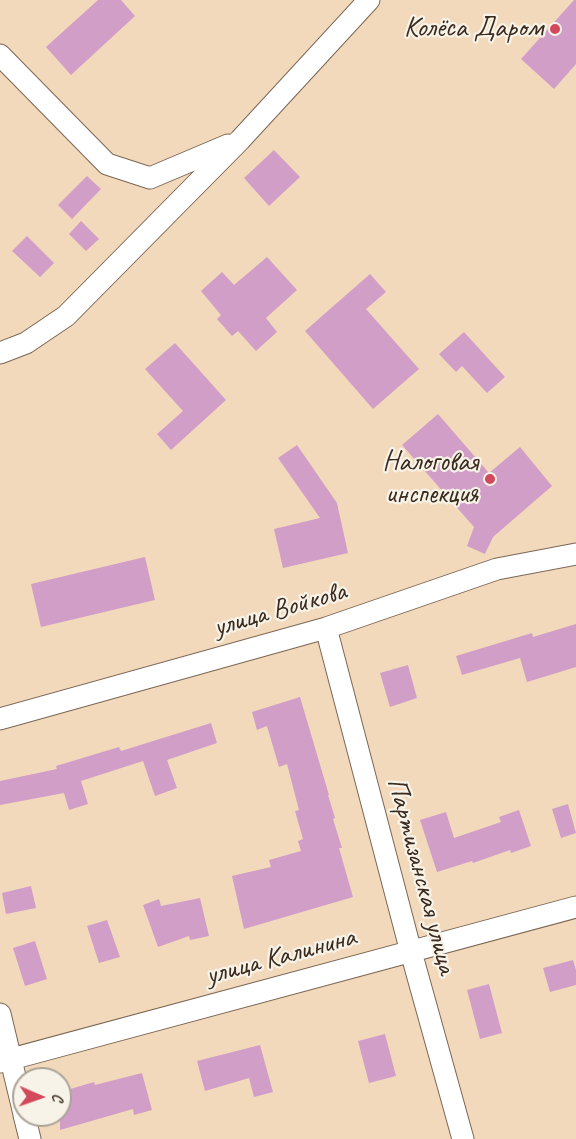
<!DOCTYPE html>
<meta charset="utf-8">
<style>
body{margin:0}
#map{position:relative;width:576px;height:1139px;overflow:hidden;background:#f3d9bc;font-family:Caveat,sans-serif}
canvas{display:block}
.north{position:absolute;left:12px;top:1067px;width:60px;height:60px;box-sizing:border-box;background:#f7f3e8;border:2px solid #aca397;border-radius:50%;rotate:92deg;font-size:16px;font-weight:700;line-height:24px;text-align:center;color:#3b2a1e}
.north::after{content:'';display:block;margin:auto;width:21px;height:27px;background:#d1495b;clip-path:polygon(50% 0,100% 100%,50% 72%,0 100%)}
</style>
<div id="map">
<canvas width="576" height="1139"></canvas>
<div class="north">С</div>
</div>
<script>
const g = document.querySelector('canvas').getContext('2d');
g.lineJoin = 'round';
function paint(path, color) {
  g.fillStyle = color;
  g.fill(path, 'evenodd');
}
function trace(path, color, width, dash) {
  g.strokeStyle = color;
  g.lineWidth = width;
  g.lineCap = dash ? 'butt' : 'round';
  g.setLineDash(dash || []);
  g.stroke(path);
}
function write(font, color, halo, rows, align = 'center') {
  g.font = font + ' Caveat,sans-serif';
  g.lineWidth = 4.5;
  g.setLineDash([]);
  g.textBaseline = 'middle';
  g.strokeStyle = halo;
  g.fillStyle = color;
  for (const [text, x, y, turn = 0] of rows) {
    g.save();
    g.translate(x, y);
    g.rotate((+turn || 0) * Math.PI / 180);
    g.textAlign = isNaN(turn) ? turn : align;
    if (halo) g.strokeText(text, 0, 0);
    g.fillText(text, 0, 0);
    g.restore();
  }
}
paint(new Path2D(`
 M 98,0 L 121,0 L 135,16 L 71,75 L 46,47 Z
 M 574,0 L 576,0 L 576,64 L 554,89 L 521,59 Z
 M 274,150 L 300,177 L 269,206 L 244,178 Z
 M 87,176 L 101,189 L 72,219 L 58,205 Z
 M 81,221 L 99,239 L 86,251 L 69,234 Z
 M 27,236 L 54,263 L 40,277 L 12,251 Z
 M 267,257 L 297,290 L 266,318 L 277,332 L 256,351 L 238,331 L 232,336 L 217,319 L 221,315 L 201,291 L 222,272 L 234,285 Z
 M 370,274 L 386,292 L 366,309 L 419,369 L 373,409 L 305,331 Z
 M 464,332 L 505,377 L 487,393 L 462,366 L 456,372 L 439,354 Z
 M 175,343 L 226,400 L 171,450 L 157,434 L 183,411 L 145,369 Z
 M 438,414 L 489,473 L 520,447 L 552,486 L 493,537 L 485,554 L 467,546 L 474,527 L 402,445 Z
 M 297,445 L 337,503 L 348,553 L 283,568 L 274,529 L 320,518 L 278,458 Z
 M 145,557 L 155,600 L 41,627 L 31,584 Z
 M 576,624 L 576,667 L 527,682 L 520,658 L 462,675 L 456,656 L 532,633 L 533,637 Z
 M 408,665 L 417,698 L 390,707 L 380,673 Z
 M 300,697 L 329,795 L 328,795 L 335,818 L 333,819 L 342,848 L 339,848 L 353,897 L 244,929 L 232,876 L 271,867 L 269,860 L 301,851 L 298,841 L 303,839 L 295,811 L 299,810 L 287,764 L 279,767 L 267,726 L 257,730 L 252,712 Z
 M 211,723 L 217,743 L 167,760 L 177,788 L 155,796 L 143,761 L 81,781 L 88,804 L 69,810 L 64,793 L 0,805 L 0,781 L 57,769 L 56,766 L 119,747 L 121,751 Z
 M 568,804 L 576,833 L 561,838 L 552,809 Z
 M 519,810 L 531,846 L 511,853 L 510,850 L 473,863 L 472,861 L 437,872 L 420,820 L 446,812 L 454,838 L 501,822 L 499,817 Z
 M 31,886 L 36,908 L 6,914 L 2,893 Z
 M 200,898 L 209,936 L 190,940 L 189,936 L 158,947 L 143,905 L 159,899 L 161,906 Z
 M 107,920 L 120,957 L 99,963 L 87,926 Z
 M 35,941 L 47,979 L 25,986 L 13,948 Z
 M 573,960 L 576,970 L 576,985 L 550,992 L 543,968 Z
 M 489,984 L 502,1033 L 480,1039 L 467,990 Z
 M 385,1034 L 396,1076 L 369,1083 L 358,1041 Z
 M 260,1045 L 273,1092 L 254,1097 L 249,1078 L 205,1091 L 197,1061 Z
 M 142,1073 L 152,1110 L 134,1115 L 133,1109 L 60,1130 L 60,1092 L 94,1082 L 95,1085 Z`), '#d09ec7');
const street = new Path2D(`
 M 0,55 L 107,164 L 150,178 L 228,145
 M 0,353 L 26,343 L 66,316 L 240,140 L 369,0
 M 326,628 L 411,952 L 463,1139
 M 0,719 L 326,628 L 497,569 L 576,554
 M 0,1014 L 24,1114
 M 0,1062 L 576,907
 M 24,1115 L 30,1139`);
trace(street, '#7b6755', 23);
trace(street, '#fff', 21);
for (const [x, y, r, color] of [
 [555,29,6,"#d1495b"],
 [490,479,6,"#d1495b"]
]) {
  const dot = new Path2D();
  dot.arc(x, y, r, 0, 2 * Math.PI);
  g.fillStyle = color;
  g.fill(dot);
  trace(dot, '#f7f3e8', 2);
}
write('28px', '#3b2a1e', '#f7f3e8', [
 ["Колёса Даром",543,29],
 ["Налоговая",478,463],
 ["инспекция",478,495]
], 'right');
write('28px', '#3b2a1e', '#f7f3e8', [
 ["улица Войкова",280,610,-16],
 ["Партизанская улица",421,876,75],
 ["улица Калинина",281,957,-15]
]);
</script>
